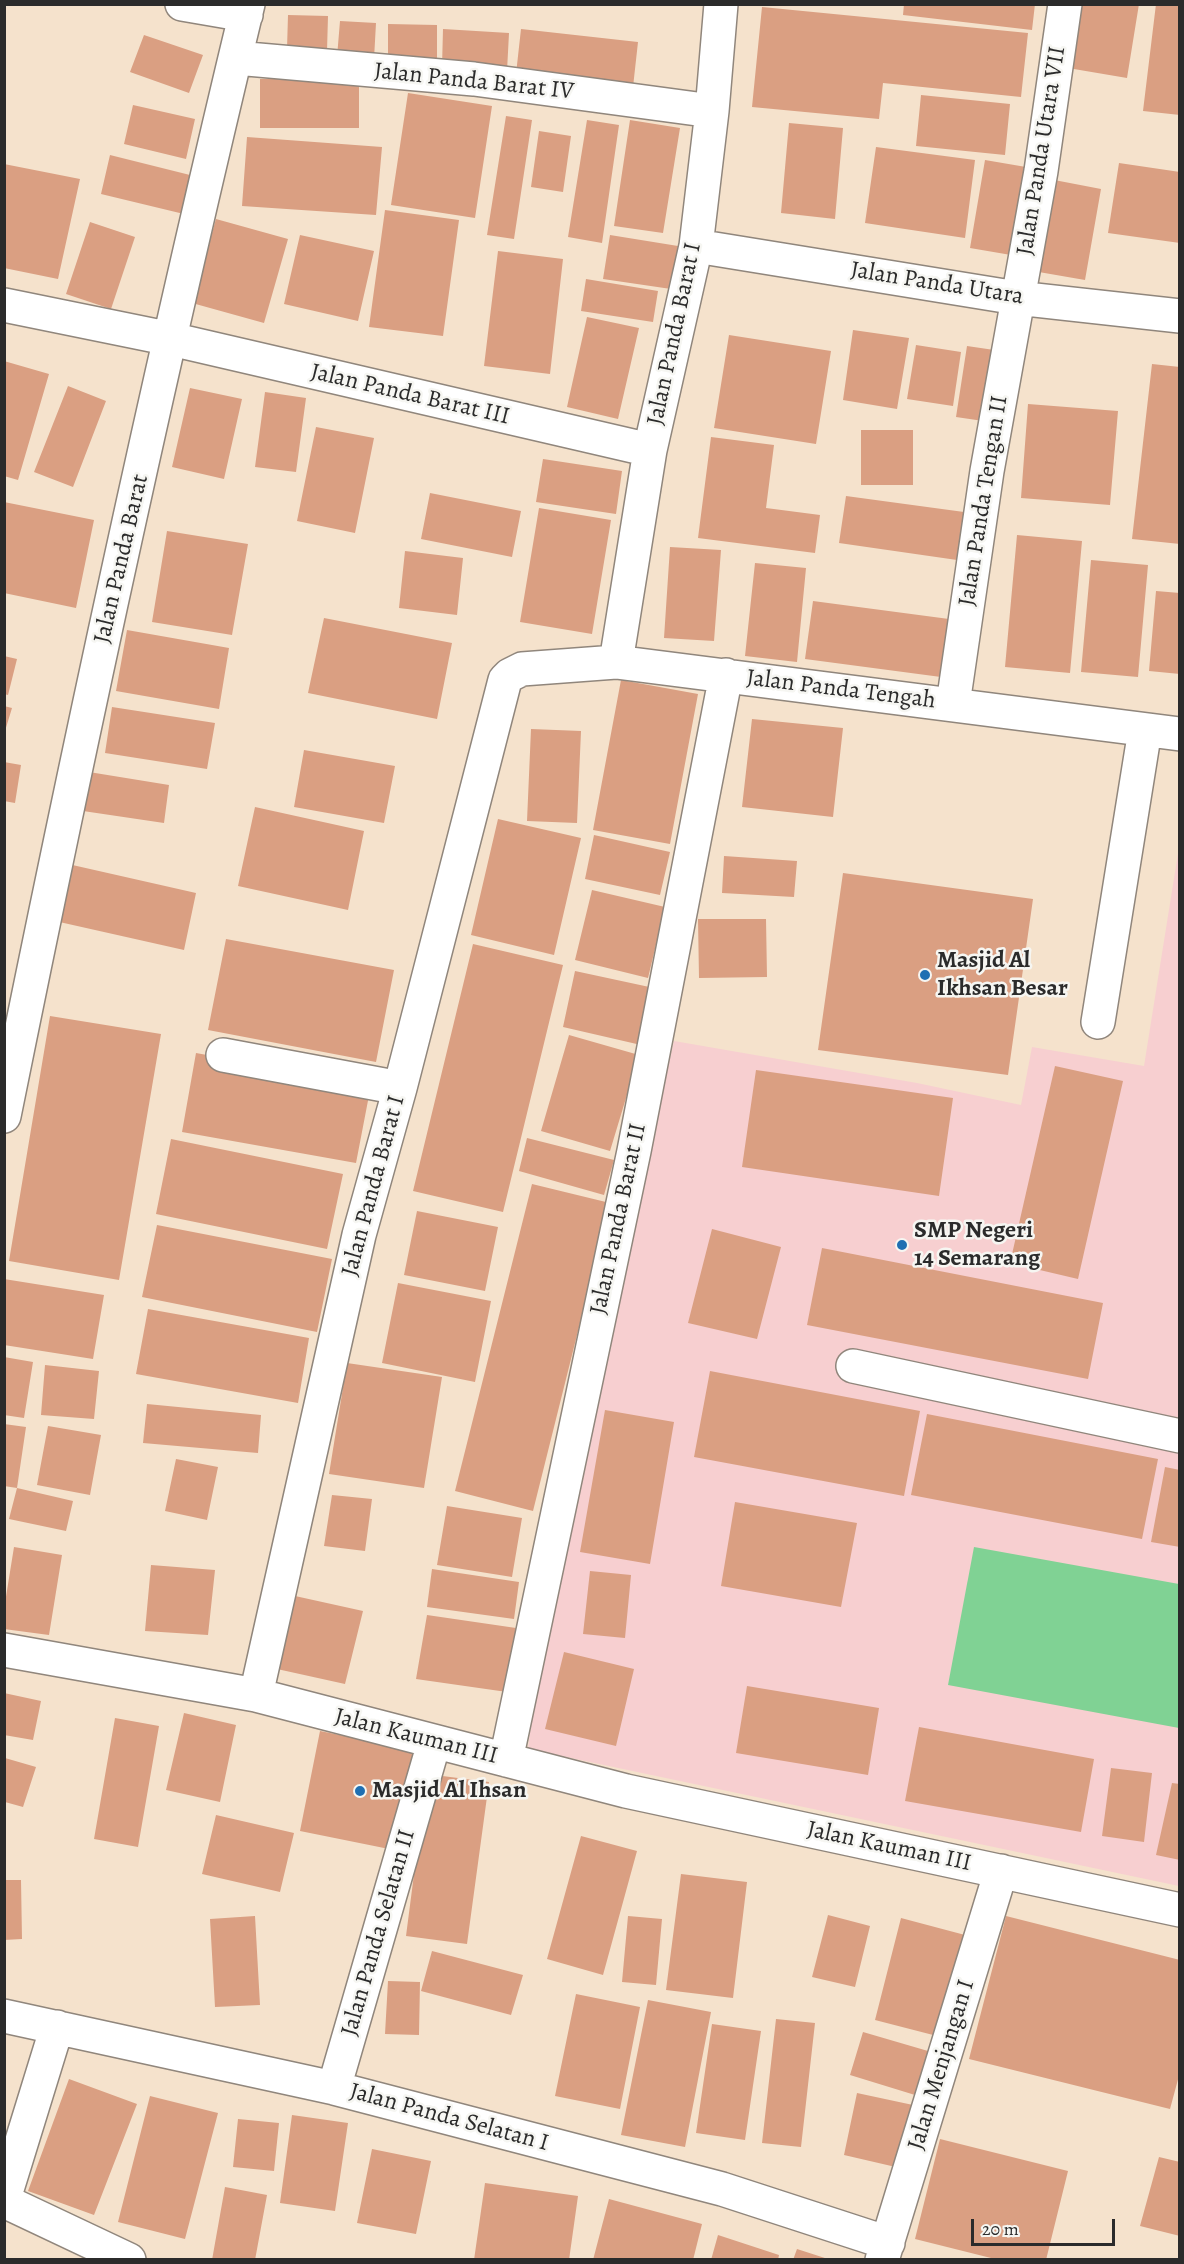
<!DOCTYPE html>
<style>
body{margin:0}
#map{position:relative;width:1184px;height:2264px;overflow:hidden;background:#f5e2cc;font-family:Alegreya,serif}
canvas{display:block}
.frame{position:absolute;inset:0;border:6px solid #2b2b2b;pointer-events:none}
.scale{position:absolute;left:971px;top:2219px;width:144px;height:27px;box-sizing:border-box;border:3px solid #2b2b2b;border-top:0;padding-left:8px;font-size:18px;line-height:21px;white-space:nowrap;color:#2b2b2b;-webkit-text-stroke:4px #f6f6f2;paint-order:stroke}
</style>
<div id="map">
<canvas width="1184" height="2264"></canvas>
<div class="frame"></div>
<div class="scale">20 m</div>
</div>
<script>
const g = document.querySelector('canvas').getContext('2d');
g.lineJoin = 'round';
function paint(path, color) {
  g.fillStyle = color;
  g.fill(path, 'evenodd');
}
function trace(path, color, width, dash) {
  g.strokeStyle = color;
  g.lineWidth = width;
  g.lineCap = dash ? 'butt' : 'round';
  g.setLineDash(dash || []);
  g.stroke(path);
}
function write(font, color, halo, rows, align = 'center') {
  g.font = font + ' Alegreya,serif';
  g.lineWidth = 5;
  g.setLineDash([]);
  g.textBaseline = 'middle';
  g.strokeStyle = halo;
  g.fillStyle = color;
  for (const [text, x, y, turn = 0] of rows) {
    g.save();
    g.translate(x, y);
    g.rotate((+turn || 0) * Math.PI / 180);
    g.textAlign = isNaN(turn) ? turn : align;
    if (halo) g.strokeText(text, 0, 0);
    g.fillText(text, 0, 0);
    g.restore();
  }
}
paint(new Path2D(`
 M 1179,847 L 1179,1886 L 528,1749 L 543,1620 L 591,1384 L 674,1041 L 917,1083 L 1021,1105 L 1032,1047 L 1144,1066 Z`), '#f7cfd0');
paint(new Path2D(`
 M 974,1547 L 1179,1584 L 1179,1728 L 948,1685 Z`), '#80d294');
paint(new Path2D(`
 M 904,4 L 1035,4 L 1032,30 L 903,15 Z
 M 1078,4 L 1139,4 L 1127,78 L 1068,68 Z
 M 1156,4 L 1180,4 L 1180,115 L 1143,111 Z
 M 762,7 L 1028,33 L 1021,97 L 883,83 L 879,119 L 752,107 Z
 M 288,15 L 328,16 L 327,51 L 287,49 Z
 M 340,21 L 376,23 L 374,59 L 337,57 Z
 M 388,24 L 437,25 L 437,62 L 388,61 Z
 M 443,29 L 509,33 L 507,71 L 442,67 Z
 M 521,29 L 638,42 L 633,87 L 516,74 Z
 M 144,35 L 203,55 L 189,93 L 130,72 Z
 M 260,79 L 359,79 L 359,128 L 260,128 Z
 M 408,93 L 492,106 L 475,218 L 391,205 Z
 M 921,95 L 1010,104 L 1005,155 L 916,146 Z
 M 133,105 L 195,119 L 186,159 L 124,144 Z
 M 506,116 L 532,120 L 514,239 L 487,235 Z
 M 587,120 L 619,125 L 602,243 L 568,237 Z
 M 630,120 L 680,128 L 663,233 L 614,226 Z
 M 789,123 L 843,128 L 835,219 L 781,213 Z
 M 539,131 L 571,136 L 563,192 L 531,187 Z
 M 247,137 L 382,147 L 376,215 L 242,206 Z
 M 876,147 L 975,160 L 965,238 L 865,223 Z
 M 110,155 L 198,177 L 188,215 L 101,194 Z
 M 985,160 L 1026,167 L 1011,255 L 970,248 Z
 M 1119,163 L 1180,172 L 1180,243 L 1108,233 Z
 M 4,164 L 80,179 L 58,279 L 4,268 Z
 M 1049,179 L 1101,189 L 1085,280 L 1033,271 Z
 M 385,210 L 459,220 L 443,336 L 369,327 Z
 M 216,219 L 288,239 L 264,323 L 192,303 Z
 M 90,222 L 135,237 L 111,309 L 66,294 Z
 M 300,235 L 374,251 L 358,321 L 284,304 Z
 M 610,235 L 678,246 L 671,289 L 603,279 Z
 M 498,251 L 563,259 L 550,374 L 484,366 Z
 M 586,279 L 658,291 L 653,322 L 581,311 Z
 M 587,317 L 639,328 L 618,419 L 567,407 Z
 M 853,330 L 909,338 L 897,409 L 843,400 Z
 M 729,335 L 831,351 L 816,444 L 714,428 Z
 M 916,345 L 961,352 L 953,406 L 907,399 Z
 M 967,346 L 1001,351 L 990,422 L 956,417 Z
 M 4,361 L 49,374 L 18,480 L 4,476 Z
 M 1152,364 L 1180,367 L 1180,544 L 1132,539 Z
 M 68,386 L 106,401 L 73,487 L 34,472 Z
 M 190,388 L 242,399 L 224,479 L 172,467 Z
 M 265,392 L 306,398 L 296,472 L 255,467 Z
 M 1028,404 L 1118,411 L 1110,505 L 1021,498 Z
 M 316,427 L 374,438 L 355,533 L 297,521 Z
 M 861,430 L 913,430 L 913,485 L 861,485 Z
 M 711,437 L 774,445 L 766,508 L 820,515 L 815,553 L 698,538 Z
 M 543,459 L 622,471 L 616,514 L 536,502 Z
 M 430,493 L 521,511 L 512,557 L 421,539 Z
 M 846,496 L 964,512 L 957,560 L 839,543 Z
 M 4,502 L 94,520 L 76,608 L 4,593 Z
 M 539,508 L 611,520 L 592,634 L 520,622 Z
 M 167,531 L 248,544 L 232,635 L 152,622 Z
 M 1017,535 L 1082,541 L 1070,673 L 1005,667 Z
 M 670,547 L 721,550 L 714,641 L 664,638 Z
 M 405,551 L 463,558 L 457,615 L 399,608 Z
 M 1091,560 L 1148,565 L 1138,677 L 1081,672 Z
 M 755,563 L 806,568 L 797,662 L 745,656 Z
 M 1156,591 L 1180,593 L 1180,674 L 1149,671 Z
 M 813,601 L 949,619 L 941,677 L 805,659 Z
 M 324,618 L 452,643 L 437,719 L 308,693 Z
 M 127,630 L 229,648 L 219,709 L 116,691 Z
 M 4,656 L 17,659 L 8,695 L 4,694 Z
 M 621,680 L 698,694 L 670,844 L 593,830 Z
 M 4,706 L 12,708 L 5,731 L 4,731 Z
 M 112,707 L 215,723 L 207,769 L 105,753 Z
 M 752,719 L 843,728 L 833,817 L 742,807 Z
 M 531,729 L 581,731 L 577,823 L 527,821 Z
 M 304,750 L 395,766 L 384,823 L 294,807 Z
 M 4,762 L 21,765 L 15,803 L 4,801 Z
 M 89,772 L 169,785 L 164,823 L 83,811 Z
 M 255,807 L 364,831 L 348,910 L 238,886 Z
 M 498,819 L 581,838 L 554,955 L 471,935 Z
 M 594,835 L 670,852 L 660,895 L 585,879 Z
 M 724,856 L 797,861 L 794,897 L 722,893 Z
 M 68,864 L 196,893 L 184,950 L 55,921 Z
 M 843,873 L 1033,899 L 1008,1075 L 818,1050 Z
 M 592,890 L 665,907 L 648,978 L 575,960 Z
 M 698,919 L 766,919 L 767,977 L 699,978 Z
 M 226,939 L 394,970 L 376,1062 L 208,1030 Z
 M 473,944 L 563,965 L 503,1212 L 413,1191 Z
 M 575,971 L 654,988 L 641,1045 L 563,1027 Z
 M 50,1016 L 161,1034 L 119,1280 L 9,1261 Z
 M 569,1035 L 639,1055 L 610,1151 L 541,1131 Z
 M 196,1053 L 371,1085 L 356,1163 L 182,1132 Z
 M 1055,1066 L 1123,1081 L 1078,1279 L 1010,1263 Z
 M 756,1070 L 953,1098 L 939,1196 L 742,1167 Z
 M 527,1138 L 614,1160 L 604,1195 L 519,1171 Z
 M 171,1139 L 343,1174 L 327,1249 L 156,1214 Z
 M 532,1184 L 610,1203 L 533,1511 L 455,1491 Z
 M 417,1211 L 498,1227 L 485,1291 L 404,1275 Z
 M 157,1225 L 332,1259 L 317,1332 L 142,1297 Z
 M 712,1229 L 781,1247 L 757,1339 L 688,1323 Z
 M 822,1248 L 1103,1303 L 1088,1379 L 807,1325 Z
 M 4,1279 L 104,1295 L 93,1359 L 4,1345 Z
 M 398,1283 L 491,1301 L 475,1382 L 382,1363 Z
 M 148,1309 L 309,1338 L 298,1403 L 136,1374 Z
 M 4,1357 L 33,1362 L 24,1418 L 4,1415 Z
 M 347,1363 L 442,1377 L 424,1488 L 329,1474 Z
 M 45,1365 L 99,1371 L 94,1419 L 41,1415 Z
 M 710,1371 L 920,1411 L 904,1496 L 694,1457 Z
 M 147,1404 L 261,1415 L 258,1453 L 143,1443 Z
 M 605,1410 L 674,1422 L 650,1564 L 580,1552 Z
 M 927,1414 L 1158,1459 L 1142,1539 L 911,1495 Z
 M 4,1424 L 26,1427 L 17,1488 L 4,1486 Z
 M 48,1426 L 101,1435 L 90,1495 L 37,1485 Z
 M 176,1459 L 218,1467 L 207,1520 L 165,1511 Z
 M 1165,1467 L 1180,1470 L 1180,1547 L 1151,1542 Z
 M 17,1488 L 73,1501 L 66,1531 L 9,1519 Z
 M 332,1495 L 372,1499 L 365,1551 L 324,1546 Z
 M 735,1502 L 857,1523 L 841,1607 L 721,1586 Z
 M 447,1506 L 522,1518 L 512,1577 L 437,1565 Z
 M 14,1547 L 62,1555 L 49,1635 L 4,1629 L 4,1609 Z
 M 151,1565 L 215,1570 L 208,1635 L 145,1631 Z
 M 432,1569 L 519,1582 L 514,1619 L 427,1607 Z
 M 590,1571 L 631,1575 L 625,1638 L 583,1634 Z
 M 286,1594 L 363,1611 L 345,1684 L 268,1667 Z
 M 427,1615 L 516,1628 L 507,1692 L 416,1679 Z
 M 564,1652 L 634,1669 L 616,1746 L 545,1729 Z
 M 747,1686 L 879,1708 L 868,1775 L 736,1753 Z
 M 4,1693 L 41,1701 L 33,1740 L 4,1735 Z
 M 184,1713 L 236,1725 L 220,1802 L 166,1790 Z
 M 115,1718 L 159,1726 L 138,1847 L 94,1839 Z
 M 919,1727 L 1094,1759 L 1081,1832 L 905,1801 Z
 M 320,1731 L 419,1751 L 399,1851 L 300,1831 Z
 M 5,1758 L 36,1767 L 23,1807 L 5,1802 Z
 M 1111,1768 L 1152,1773 L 1144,1842 L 1102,1836 Z
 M 427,1774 L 489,1782 L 467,1944 L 406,1936 Z
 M 1172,1783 L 1180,1784 L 1180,1860 L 1156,1855 Z
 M 216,1815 L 294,1833 L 280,1892 L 202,1874 Z
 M 581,1836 L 637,1851 L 603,1975 L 547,1959 Z
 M 681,1874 L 747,1882 L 733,1998 L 666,1990 Z
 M 4,1880 L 21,1880 L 22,1939 L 4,1940 Z
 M 828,1915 L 870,1926 L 855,1987 L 812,1977 Z
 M 255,1916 L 260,2005 L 215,2007 L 210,1919 Z
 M 628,1916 L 662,1919 L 656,1985 L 622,1982 Z
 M 1006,1916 L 1180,1960 L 1180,2072 L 1170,2109 L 969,2059 Z
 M 901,1918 L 965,1935 L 937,2036 L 875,2020 Z
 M 432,1951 L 523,1975 L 511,2015 L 421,1991 Z
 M 388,1981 L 420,1982 L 419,2035 L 385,2034 Z
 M 576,1994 L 640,2007 L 620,2109 L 555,2096 Z
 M 648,2000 L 711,2012 L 685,2147 L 621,2135 Z
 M 776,2019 L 815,2023 L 801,2147 L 762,2143 Z
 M 712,2024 L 761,2031 L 745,2140 L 696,2133 Z
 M 863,2032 L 928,2051 L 915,2095 L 850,2075 Z
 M 69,2079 L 137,2104 L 94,2215 L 28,2191 Z
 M 857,2093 L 913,2105 L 900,2168 L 844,2155 Z
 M 150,2096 L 218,2113 L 185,2239 L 118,2222 Z
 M 292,2115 L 348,2123 L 335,2211 L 280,2203 Z
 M 238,2119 L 279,2123 L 274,2171 L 233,2167 Z
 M 940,2139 L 1068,2171 L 1046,2260 L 999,2260 L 915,2239 Z
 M 372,2149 L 431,2161 L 416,2234 L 357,2223 Z
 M 1159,2157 L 1180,2162 L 1180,2236 L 1140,2226 Z
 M 485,2183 L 578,2196 L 569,2260 L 474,2260 Z
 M 225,2187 L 267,2195 L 255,2260 L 212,2260 Z
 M 609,2199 L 702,2224 L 693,2260 L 593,2260 Z
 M 718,2235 L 779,2255 L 778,2260 L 711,2260 Z
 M 797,2249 L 828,2259 L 828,2260 L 793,2260 Z`), '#da9f82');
const minor = new Path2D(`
 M 182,4 L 246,15
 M 236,58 L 474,79 L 712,111
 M 696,246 L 1017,298 L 1180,316
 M 4,305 L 171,339 L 650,450
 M 616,662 L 650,450 L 696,246 L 712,111 L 721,4
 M 953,704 L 987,471 L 1041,171 L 1065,4
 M 1098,1022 L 1145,730
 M 223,1055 L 400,1088
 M 4,1116 C 79,744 159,373 248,4
 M 853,1366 L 1180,1436
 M 4,1650 L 256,1695 L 626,1791 L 1180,1910
 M 256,1695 L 359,1235 L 400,1088 L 505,680 L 510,675 L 522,669 L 616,662 L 1180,734
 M 506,1760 L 634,1151 L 726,675
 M 4,2016 L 334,2088 L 722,2189 L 888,2243
 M 334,2088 L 434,1743
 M 4,2199 L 57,2027
 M 4,2201 L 129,2260
 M 882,2260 L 1001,1871`);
trace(minor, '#90867c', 36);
trace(minor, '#fff', 33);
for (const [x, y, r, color] of [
 [925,975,6,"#1f6fb2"],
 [902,1245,6,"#1f6fb2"],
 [360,1791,6,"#1f6fb2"]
]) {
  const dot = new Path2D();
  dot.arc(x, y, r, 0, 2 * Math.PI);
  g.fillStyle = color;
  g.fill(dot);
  trace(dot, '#f6f6f2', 2);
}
write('24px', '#2b2b2b', '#f6f6f2', [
 ["Jalan Panda Barat IV",474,82,6],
 ["Jalan Panda Utara VII",1042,151,-81],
 ["Jalan Panda Utara",937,284,9],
 ["Jalan Panda Barat I",675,334,-78],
 ["Jalan Panda Barat III",410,395,13],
 ["Jalan Panda Tengan II",984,501,-81],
 ["Jalan Panda Barat",122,559,-77],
 ["Jalan Panda Tengah",841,690,7],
 ["Jalan Panda Barat I",374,1186,-75],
 ["Jalan Panda Barat II",619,1219,-78],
 ["Jalan Kauman III",416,1737,14],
 ["Jalan Kauman III",889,1847,12],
 ["Jalan Panda Selatan II",379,1933,-74],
 ["Jalan Menjangan I",942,2065,-73],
 ["Jalan Panda Selatan I",449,2118,15]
]);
write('bold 24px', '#2b2b2b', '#f6f6f2', [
 ["Masjid Al",937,961],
 ["Ikhsan Besar",937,989],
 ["SMP Negeri",914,1231],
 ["14 Semarang",914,1259],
 ["Masjid Al Ihsan",372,1791]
], 'left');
</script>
